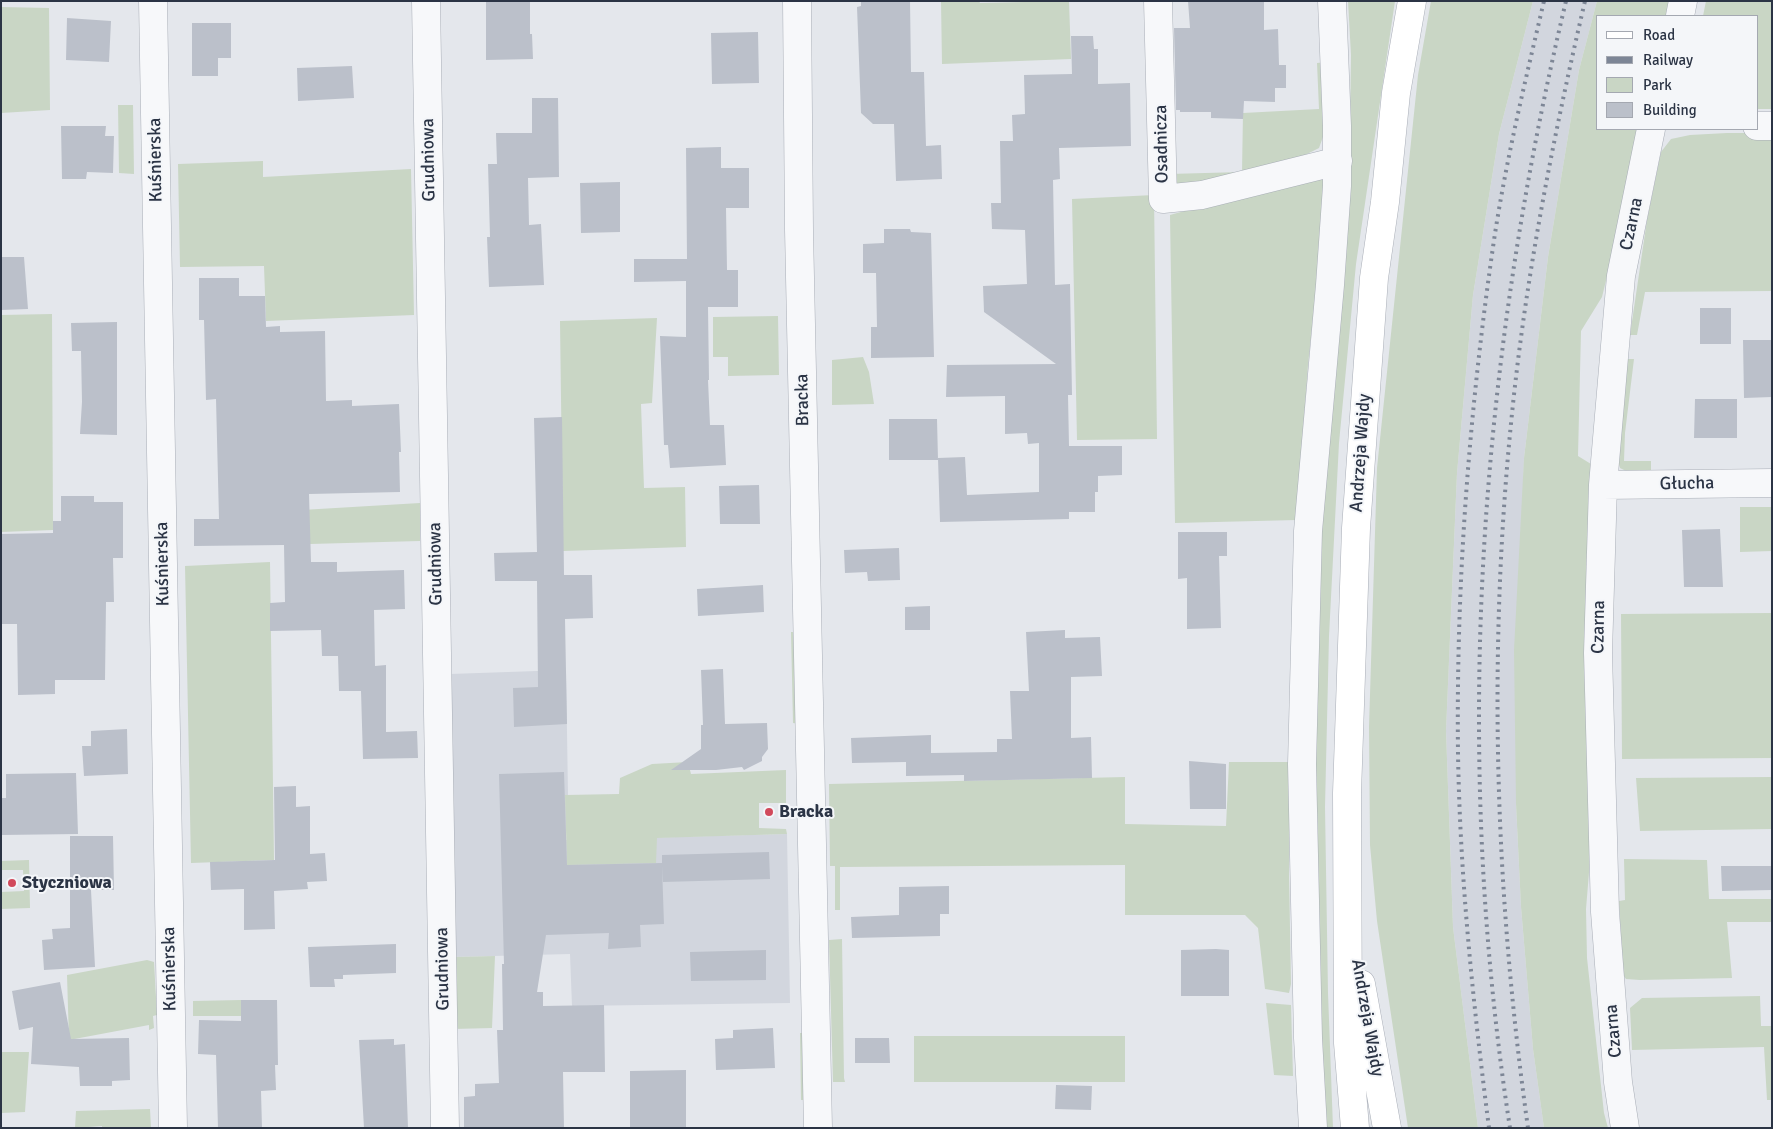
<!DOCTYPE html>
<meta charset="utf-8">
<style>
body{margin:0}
#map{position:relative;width:1773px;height:1129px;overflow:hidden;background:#e4e7ec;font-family:Signika,sans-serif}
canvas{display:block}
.frame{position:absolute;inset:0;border:2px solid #2b3445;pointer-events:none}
.legend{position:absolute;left:1596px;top:15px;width:162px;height:115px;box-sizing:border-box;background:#f4f6f9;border:1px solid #a4a8b1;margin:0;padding:6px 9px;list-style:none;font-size:15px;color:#2b3445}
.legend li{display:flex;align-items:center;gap:10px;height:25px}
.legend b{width:25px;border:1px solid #a4a8b1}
</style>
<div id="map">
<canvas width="1773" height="1129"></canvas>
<div class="frame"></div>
<ul class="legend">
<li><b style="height:6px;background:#fff"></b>Road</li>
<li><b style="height:6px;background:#7d8696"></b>Railway</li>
<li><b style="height:14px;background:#c9d6c5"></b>Park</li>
<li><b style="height:14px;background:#bbc0ca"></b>Building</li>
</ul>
</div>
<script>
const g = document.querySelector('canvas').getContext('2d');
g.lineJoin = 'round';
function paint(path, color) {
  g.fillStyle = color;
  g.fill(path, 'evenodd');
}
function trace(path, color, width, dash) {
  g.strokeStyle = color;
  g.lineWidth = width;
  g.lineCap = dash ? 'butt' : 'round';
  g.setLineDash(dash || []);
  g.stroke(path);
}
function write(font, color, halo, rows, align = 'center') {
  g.font = font + ' Signika,sans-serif';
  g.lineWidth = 4;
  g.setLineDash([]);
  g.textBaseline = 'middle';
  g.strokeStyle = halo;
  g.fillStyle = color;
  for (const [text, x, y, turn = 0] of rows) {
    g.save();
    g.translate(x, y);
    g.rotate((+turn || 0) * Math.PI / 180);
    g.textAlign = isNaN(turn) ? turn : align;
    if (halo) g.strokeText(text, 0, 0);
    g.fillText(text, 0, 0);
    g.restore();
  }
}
paint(new Path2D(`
 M 1533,1 L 1597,1 L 1579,70 L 1548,257 L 1524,458 L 1516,804 L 1521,907 L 1533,1049 L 1544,1128 L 1478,1128 L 1453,927 L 1446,731 L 1457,473 L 1473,295 L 1499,134 Z
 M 566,670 L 568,795 L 566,795 L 566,840 L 787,834 L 790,1003 L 572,1006 L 570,954 L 454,957 L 450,674 Z`), '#d2d6de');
paint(new Path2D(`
 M 941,1 L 979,1 L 980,3 L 1069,1 L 1071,59 L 942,64 Z
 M 1348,1 L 1395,1 L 1356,264 L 1339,443 L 1329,636 L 1325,807 L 1328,993 L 1333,1128 L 1323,1128 L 1317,1046 L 1318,852 L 1315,729 L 1320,530 L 1349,200 L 1351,55 Z
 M 1431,1 L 1533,1 L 1499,134 L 1473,295 L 1457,473 L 1446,731 L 1453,927 L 1478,1128 L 1408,1128 L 1377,921 L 1370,845 L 1369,727 L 1377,468 L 1418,75 Z
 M 1597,1 L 1674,1 L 1670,16 L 1597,16 L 1597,129 L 1643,129 L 1602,297 L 1581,331 L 1578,456 L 1591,464 L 1586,575 L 1591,848 L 1586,909 L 1587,958 L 1604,1113 L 1608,1128 L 1544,1128 L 1533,1049 L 1521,907 L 1516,804 L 1514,650 L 1524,458 L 1548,257 L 1579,70 Z
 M 1706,1 L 1772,1 L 1772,109 L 1757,109 L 1757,16 L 1703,16 Z
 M 1,7 L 49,8 L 50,110 L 1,113 Z
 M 1326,62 L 1324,134 L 1319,148 L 1303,156 L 1206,182 L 1174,184 L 1169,174 L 1242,172 L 1243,113 L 1319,109 L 1317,63 Z
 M 118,105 L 133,105 L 134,174 L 119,173 Z
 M 1727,133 L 1772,133 L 1772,291 L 1645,292 L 1637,335 L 1630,335 L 1647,220 L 1661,152 L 1671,139 L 1690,135 Z
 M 263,161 L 263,177 L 411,169 L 414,315 L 266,321 L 264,266 L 180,267 L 178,164 Z
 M 1329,171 L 1308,365 L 1297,520 L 1175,523 L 1170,215 Z
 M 1154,195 L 1157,439 L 1077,440 L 1072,199 Z
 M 52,314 L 53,530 L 1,532 L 1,315 Z
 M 778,316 L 779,375 L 728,376 L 728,357 L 713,357 L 713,317 Z
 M 657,318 L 652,403 L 641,404 L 644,488 L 685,487 L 686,547 L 563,551 L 560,321 Z
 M 863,357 L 869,372 L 874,404 L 832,405 L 832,360 Z
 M 1625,359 L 1634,359 L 1625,433 L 1624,461 L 1651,461 L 1651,472 L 1628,472 L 1620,468 L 1618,461 Z
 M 420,503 L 420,541 L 310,544 L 268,512 Z
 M 1740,507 L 1772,507 L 1772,551 L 1740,552 Z
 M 270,562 L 274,860 L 191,863 L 185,566 Z
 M 1772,613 L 1772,758 L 1622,759 L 1621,614 Z
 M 791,632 L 797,632 L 799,724 L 793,723 Z
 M 688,762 L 691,774 L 786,770 L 786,803 L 759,803 L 759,828 L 786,829 L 787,834 L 657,838 L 656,863 L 567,865 L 565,795 L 619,794 L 620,778 L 652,764 Z
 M 1229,762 L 1290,762 L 1289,873 L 1291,984 L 1289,993 L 1265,989 L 1258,928 L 1245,915 L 1125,915 L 1125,865 L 840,867 L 840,910 L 835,910 L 835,866 L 830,866 L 829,784 L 1125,777 L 1125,824 L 1226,826 Z
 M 1772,777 L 1772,829 L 1640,831 L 1636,778 Z
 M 1624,859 L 1707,860 L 1709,899 L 1772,899 L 1772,922 L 1727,922 L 1732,978 L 1640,980 L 1626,979 L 1623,975 L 1619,901 L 1625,900 Z
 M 29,860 L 30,908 L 1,909 L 1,892 L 24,891 L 23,870 L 1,870 L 1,861 Z
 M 842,939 L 844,1078 L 845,1082 L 833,1082 L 829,940 Z
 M 495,956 L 492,1028 L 453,1029 L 454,957 Z
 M 147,960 L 154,962 L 157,1015 L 153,1016 L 154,1028 L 149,1030 L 149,1025 L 69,1040 L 67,975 Z
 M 1760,996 L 1761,1026 L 1772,1026 L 1772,1100 L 1767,1100 L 1764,1047 L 1632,1050 L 1630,1008 L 1642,998 Z
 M 241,1000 L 241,1016 L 193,1016 L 193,1001 Z
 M 1266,1003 L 1291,1005 L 1293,1076 L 1274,1075 Z
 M 800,1033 L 804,1033 L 805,1100 L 801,1100 Z
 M 914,1036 L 1125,1036 L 1125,1082 L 914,1082 Z
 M 1,1052 L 29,1052 L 25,1112 L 1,1113 Z
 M 150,1109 L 151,1128 L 102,1128 L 102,1126 L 75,1128 L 76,1111 Z`), '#c9d6c5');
paint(new Path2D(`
 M 486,1 L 530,1 L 530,34 L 532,34 L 533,59 L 486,60 Z
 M 861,1 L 910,1 L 911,72 L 924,72 L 926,146 L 941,145 L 942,179 L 896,181 L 894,124 L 873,124 L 861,113 L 857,7 L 861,6 Z
 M 1188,1 L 1264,1 L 1264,30 L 1278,29 L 1279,65 L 1286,65 L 1286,88 L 1275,88 L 1275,102 L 1244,101 L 1243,119 L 1211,118 L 1211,112 L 1180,112 L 1180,110 L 1176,110 L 1174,28 L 1190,28 Z
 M 67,18 L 111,21 L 109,62 L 66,60 Z
 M 192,23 L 231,23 L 231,58 L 218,58 L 218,76 L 192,76 Z
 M 758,32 L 759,83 L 712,84 L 711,33 Z
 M 1071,36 L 1093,36 L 1094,49 L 1098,49 L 1098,84 L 1130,83 L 1131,146 L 1059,148 L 1060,179 L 1053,180 L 1055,285 L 1070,284 L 1072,395 L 1068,395 L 1069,446 L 1122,446 L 1122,475 L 1098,476 L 1098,492 L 1095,492 L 1095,512 L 1069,512 L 1069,519 L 940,522 L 938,458 L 965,457 L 967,495 L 1039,492 L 1039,443 L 1028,444 L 1027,433 L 1005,434 L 1005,396 L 946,397 L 947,365 L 1056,364 L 984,312 L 983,286 L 1027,284 L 1025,230 L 992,229 L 991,203 L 1001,203 L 1000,141 L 1013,141 L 1012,115 L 1025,114 L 1024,75 L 1072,74 Z
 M 352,66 L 354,98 L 298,101 L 297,68 Z
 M 532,98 L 558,98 L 559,177 L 528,178 L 529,225 L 541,224 L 544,285 L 489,287 L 487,237 L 490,237 L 488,164 L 497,164 L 496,133 L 532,133 Z
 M 61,126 L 106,126 L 105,136 L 114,136 L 113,173 L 87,172 L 86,179 L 62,179 Z
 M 721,147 L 721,168 L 749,168 L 749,208 L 726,208 L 727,270 L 738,270 L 738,307 L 708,307 L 709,380 L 708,380 L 710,425 L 724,425 L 726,465 L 670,468 L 668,445 L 664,445 L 660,336 L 686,337 L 686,281 L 634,282 L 634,259 L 687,259 L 686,148 Z
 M 620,182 L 620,232 L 581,233 L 580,183 Z
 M 884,229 L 910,229 L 911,232 L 931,233 L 934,357 L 871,358 L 871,327 L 877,327 L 876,273 L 863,273 L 863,244 L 884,243 Z
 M 1,257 L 24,257 L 28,309 L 1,310 Z
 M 199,278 L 239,278 L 239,296 L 265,296 L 266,327 L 280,326 L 280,332 L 325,331 L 326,401 L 352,400 L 352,406 L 399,404 L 401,452 L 399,452 L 400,492 L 309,494 L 311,562 L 337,562 L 337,572 L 404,570 L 405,609 L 374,610 L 375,666 L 386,665 L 386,732 L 417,731 L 418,758 L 363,759 L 361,691 L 339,691 L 338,656 L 322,656 L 321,630 L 270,631 L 270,603 L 285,602 L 284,545 L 194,546 L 194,519 L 219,519 L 216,399 L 206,400 L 204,320 L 199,320 Z
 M 1700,308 L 1731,308 L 1731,344 L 1700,344 Z
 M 117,322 L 117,435 L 80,434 L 82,402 L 81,351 L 72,351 L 71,323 Z
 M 1743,340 L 1772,340 L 1772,397 L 1744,398 Z
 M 1695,399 L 1737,399 L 1737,438 L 1694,438 Z
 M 562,417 L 564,575 L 592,575 L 593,618 L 565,619 L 567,724 L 514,727 L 513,688 L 538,687 L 537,581 L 495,581 L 494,553 L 537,552 L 534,418 Z
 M 889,419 L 937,419 L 938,460 L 889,460 Z
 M 759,485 L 760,524 L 720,524 L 719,486 Z
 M 61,496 L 94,496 L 94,502 L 123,502 L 123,558 L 113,558 L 114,602 L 106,602 L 105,680 L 55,680 L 55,694 L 18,695 L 17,624 L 1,624 L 1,534 L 53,533 L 53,521 L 61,521 Z
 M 1720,529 L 1723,587 L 1684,587 L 1682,530 Z
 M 1178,532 L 1227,532 L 1227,556 L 1219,556 L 1221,628 L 1187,629 L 1187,578 L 1178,579 Z
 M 899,548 L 900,580 L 868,581 L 867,572 L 845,573 L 844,550 Z
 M 763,585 L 764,612 L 698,616 L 697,589 Z
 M 930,606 L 930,630 L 905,630 L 905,607 Z
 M 1065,630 L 1065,638 L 1100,637 L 1102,676 L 1071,677 L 1071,738 L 1091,737 L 1092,778 L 964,781 L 964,775 L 906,776 L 906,762 L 852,763 L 851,738 L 931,735 L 931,753 L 997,752 L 997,739 L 1012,739 L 1010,691 L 1029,691 L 1026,632 Z
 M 723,669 L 725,724 L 767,723 L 768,749 L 762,757 L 762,761 L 744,770 L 742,767 L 716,770 L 671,770 L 701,749 L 701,725 L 703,725 L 701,670 Z
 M 127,729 L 128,774 L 84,776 L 82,746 L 91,746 L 91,731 Z
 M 1189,761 L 1226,764 L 1226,809 L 1190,809 Z
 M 564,772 L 567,865 L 662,863 L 662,855 L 769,852 L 770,879 L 663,882 L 662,866 L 664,924 L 640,925 L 641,947 L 608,949 L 609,933 L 546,935 L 537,992 L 543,992 L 543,1006 L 604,1005 L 605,1072 L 563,1072 L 564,1128 L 464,1128 L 464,1097 L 475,1096 L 475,1084 L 499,1083 L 497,1030 L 503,1030 L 502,964 L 504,964 L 499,774 Z
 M 76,773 L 78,834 L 1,835 L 1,798 L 6,798 L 6,774 Z
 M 296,786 L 296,807 L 310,806 L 310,854 L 325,853 L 327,881 L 307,882 L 308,889 L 274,891 L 275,929 L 244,930 L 244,889 L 211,890 L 210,862 L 275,860 L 274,787 Z
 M 70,836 L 113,836 L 114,890 L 91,890 L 95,967 L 44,970 L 42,940 L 53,939 L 52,929 L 70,928 Z
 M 1721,866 L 1772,866 L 1772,890 L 1722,891 Z
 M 949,886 L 949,914 L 940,914 L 940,936 L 852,938 L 851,917 L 899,915 L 899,887 Z
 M 396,944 L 396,973 L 343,975 L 343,979 L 334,979 L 335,987 L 310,987 L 308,947 Z
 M 1216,949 L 1229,950 L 1229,996 L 1181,996 L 1181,950 Z
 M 766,950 L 766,980 L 691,981 L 690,952 Z
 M 60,982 L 71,1039 L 129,1038 L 130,1080 L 112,1081 L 112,1086 L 80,1086 L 79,1067 L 31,1064 L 33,1027 L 19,1030 L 12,991 Z
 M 241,1000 L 277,1000 L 278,1065 L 275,1065 L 276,1090 L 261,1091 L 262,1128 L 218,1128 L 216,1055 L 198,1054 L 199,1020 L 241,1021 Z
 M 773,1028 L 775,1068 L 716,1070 L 715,1039 L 733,1038 L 733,1030 Z
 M 855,1038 L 889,1038 L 890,1063 L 855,1063 Z
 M 394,1039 L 394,1045 L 405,1044 L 408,1128 L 364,1128 L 359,1040 Z
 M 686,1070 L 686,1128 L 630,1128 L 630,1071 Z
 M 1056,1085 L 1092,1086 L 1091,1110 L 1055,1109 Z`), '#bbc0ca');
const street = new Path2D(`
 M 153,1 L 173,1128
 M 426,1 L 445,1128
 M 797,1 L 799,230 L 818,1128
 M 1158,1 L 1163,199 L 1202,195 L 1338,161
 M 1680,16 L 1683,1
 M 1757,126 L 1772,126
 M 1603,485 L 1772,483
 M 1313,1128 L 1308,1038 L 1302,764 L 1308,531 L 1330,285 L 1337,186 L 1337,126 L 1332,1
 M 1625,1128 L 1618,1082 L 1605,912 L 1598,653 L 1603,485 L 1621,276 L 1651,129`);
const secondary = new Path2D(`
 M 1361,984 L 1387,1128
 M 1355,1128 L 1348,1043 L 1347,793 L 1356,528 L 1374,278 L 1385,202 L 1396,93 L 1412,1`);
trace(street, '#a9aeb7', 29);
trace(secondary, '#a9aeb7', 29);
trace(street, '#f7f8fa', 28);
trace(secondary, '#fff', 28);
trace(new Path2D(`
 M 1489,1128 C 1473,1003 1460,878 1458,753 C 1456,584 1469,414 1493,247 C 1505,164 1525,82 1544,1
 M 1510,1128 C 1452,753 1478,369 1566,1
 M 1528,1128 C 1493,879 1487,626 1516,377 C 1531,250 1556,125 1585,1`), '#7d8696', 4, [2.5, 5]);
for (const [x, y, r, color] of [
 [769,812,5,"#d1495b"],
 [12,883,5,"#d1495b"]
]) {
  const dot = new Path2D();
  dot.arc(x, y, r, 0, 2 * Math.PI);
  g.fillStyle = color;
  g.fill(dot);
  trace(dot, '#f4f6f9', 2);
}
write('18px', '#2b3445', '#f4f6f9', [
 ["Osadnicza",1162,144,-91],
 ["Kuśnierska",156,160,-91],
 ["Grudniowa",429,160,-91],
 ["Czarna",1632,224,-78],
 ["Bracka",803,400,-91],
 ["Andrzeja Wajdy",1361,453,-86],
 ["Głucha",1687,484,-1],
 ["Kuśnierska",163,564,-91],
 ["Grudniowa",436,564,-91],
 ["Czarna",1599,627,-89],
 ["Kuśnierska",170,969,-91],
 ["Grudniowa",443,969,-91],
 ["Andrzeja Wajdy",1367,1018,80],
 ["Czarna",1614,1031,-95]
]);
write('bold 18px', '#2b3445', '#f4f6f9', [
 ["Bracka",779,812],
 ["Styczniowa",22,883]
], 'left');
</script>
